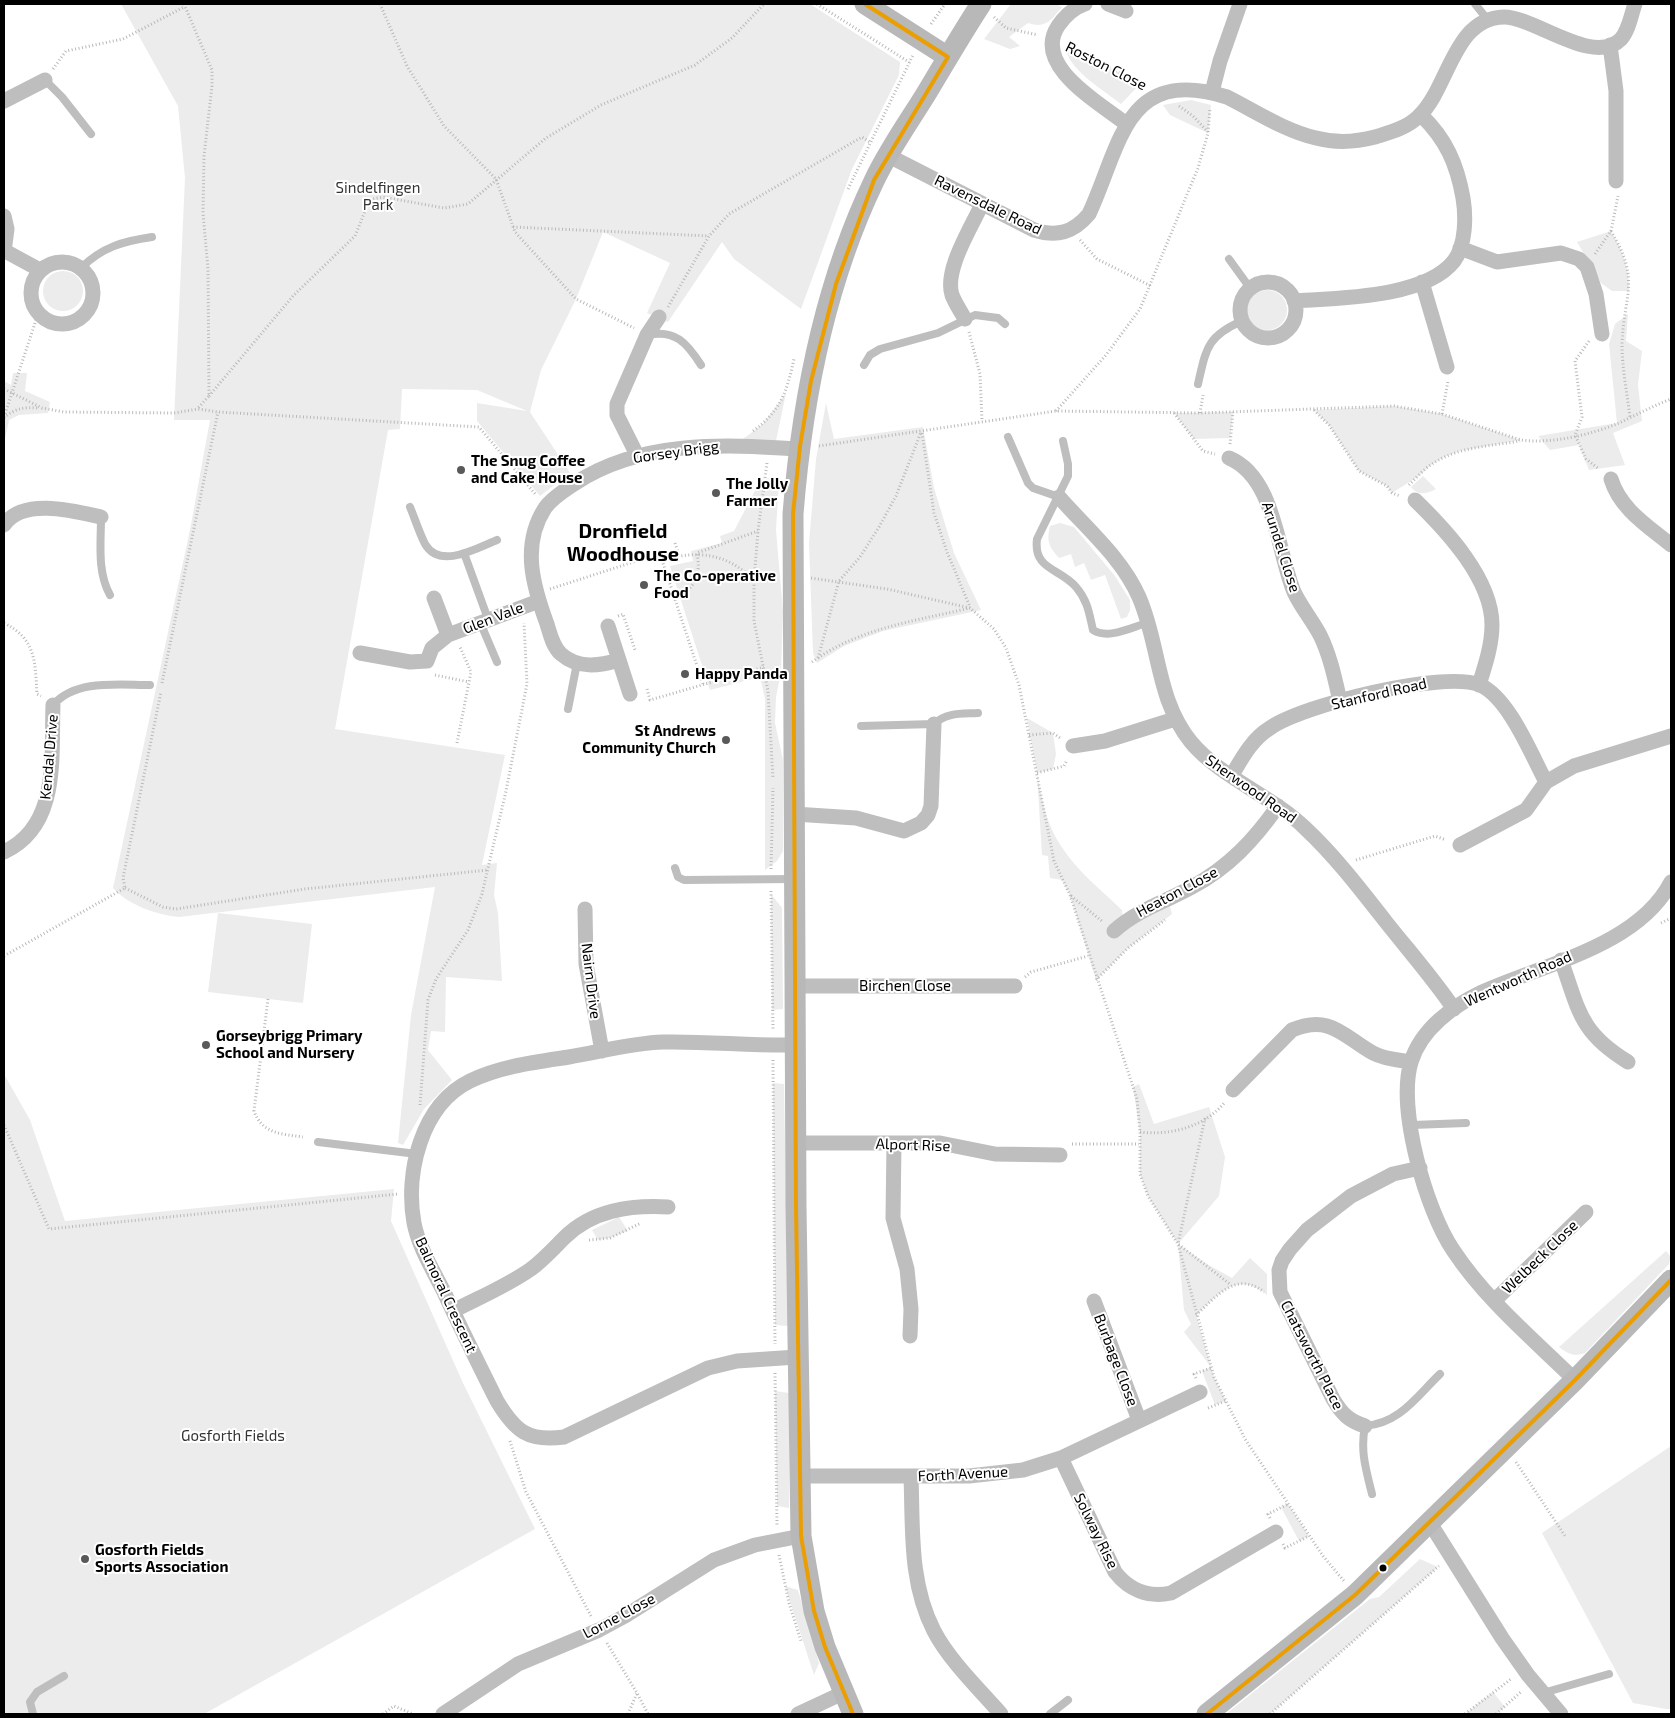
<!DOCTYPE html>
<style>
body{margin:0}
#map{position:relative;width:1675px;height:1718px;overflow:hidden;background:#fff;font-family:"Exo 2",sans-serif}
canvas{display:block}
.frame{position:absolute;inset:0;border:5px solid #000;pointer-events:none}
</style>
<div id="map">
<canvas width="1675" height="1718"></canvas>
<div class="frame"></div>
</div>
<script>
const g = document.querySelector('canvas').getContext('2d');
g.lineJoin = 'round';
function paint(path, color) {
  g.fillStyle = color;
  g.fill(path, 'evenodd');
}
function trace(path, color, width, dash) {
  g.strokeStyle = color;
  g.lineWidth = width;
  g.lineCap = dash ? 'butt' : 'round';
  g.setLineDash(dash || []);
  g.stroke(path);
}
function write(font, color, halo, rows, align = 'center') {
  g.font = font + ' "Exo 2",sans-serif';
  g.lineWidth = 4;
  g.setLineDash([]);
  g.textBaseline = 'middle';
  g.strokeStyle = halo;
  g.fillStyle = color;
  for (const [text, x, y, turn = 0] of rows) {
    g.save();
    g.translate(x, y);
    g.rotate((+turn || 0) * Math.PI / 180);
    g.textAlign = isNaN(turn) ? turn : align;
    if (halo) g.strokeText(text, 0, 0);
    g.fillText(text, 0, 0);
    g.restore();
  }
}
paint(new Path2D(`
 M 121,4 L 810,4 L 900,62 L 899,75 L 852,169 L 801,309 L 734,259 L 722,242 L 668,322 L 647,313 L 670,263 L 603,232 L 576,299 L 541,370 L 530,412 L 570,473 L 540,496 L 477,421 L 477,403 L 527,411 L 477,390 L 402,389 L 400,429 L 388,430 L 335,729 L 505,755 L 482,865 L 497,863 L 494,895 L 498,913 L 502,981 L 446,977 L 445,1032 L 431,1031 L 428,1050 L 452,1080 L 424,1109 L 403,1145 L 398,1143 L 411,1015 L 435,887 L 179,917 C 157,915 128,905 113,888 L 190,530 L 210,420 L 174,420 L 185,178 L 178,106 Z
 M 1011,4 L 1056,4 L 1062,7 C 1051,20 1046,29 1028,23 L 1009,37 L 1020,46 L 1010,49 L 984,39 Z
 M 1066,46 L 1141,83 L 1121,104 C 1105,91 1065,68 1066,46 Z
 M 1191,100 L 1211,105 L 1208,133 L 1170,115 L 1163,105 Z
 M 1611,231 C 1623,251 1629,268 1629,291 L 1612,291 L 1601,283 L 1577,242 Z
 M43 291a20 20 0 1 1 40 0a20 20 0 1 1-40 0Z
 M1247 310a20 20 0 1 1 40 0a20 20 0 1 1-40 0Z
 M 1628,314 L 1626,341 L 1642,351 L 1638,385 L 1642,421 L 1613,433 L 1625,465 L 1589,470 L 1579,445 L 1550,450 L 1538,436 L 1617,423 L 1609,344 L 1615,324 Z
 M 13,373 L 27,373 L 25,391 L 50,402 L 48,413 L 19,415 L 9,420 L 4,444 L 4,381 L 11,385 Z
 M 786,393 L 776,441 L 743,439 L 763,424 Z
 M 826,403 L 834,439 L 923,427 L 934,488 L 954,553 L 981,610 L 883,631 L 844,646 L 817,663 L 813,653 L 809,543 L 816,459 Z
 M 1394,406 L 1442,414 L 1521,440 L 1460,451 L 1444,457 L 1431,465 L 1419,476 L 1392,493 L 1387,486 L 1359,471 L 1329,425 L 1314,410 Z
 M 1233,412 L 1230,438 L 1194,439 L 1174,413 Z
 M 1423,476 L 1436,489 C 1427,494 1418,496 1411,487 Z
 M 772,478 L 779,480 L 776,530 L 783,612 L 781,672 L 776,697 L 775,723 L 783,760 L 783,851 L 777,861 L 765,870 L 765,699 L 760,677 L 710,690 L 670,566 L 693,561 L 691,551 L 722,543 L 720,536 L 734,531 L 761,479 Z
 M 1060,523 L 1074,527 L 1115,576 L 1130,600 L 1130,610 L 1127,617 L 1121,619 L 1105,575 L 1091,580 L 1084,563 L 1075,567 L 1071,554 L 1059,558 C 1049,547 1046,541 1050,526 Z
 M 1027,718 L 1053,733 L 1056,754 L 1053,769 L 1037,773 C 1041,797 1047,826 1061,846 C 1077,871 1101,890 1122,910 L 1124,929 L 1170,906 L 1172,914 L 1128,948 L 1096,980 L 1070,895 L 1062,880 L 1050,878 L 1048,856 L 1042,855 L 1037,773 Z
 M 771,894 L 782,908 L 783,1009 L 772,1010 Z
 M 218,913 L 312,924 L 303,1003 L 208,992 Z
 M 4,1074 L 30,1120 L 65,1221 L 394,1189 L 391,1221 L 463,1383 L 535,1529 L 204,1714 L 4,1714 Z
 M 773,1083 L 784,1084 L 788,1326 L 775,1325 Z
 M 1139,1084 L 1154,1124 L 1209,1107 L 1225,1157 L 1219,1196 L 1178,1244 L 1207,1264 L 1232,1278 L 1250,1258 L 1267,1274 L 1267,1295 C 1236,1270 1220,1294 1196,1315 L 1214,1377 L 1226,1401 L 1215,1405 L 1202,1371 L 1211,1367 L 1184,1332 L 1191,1324 L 1184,1310 L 1178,1244 L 1148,1196 L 1140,1174 L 1140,1132 L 1133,1087 Z
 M 619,1217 L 628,1231 L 610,1238 L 598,1240 L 592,1230 Z
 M 1666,1251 L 1671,1257 L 1669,1264 L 1585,1353 C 1574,1357 1568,1354 1559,1347 Z
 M 775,1391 L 789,1393 L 789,1508 L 777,1506 Z
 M 1671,1446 L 1671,1709 L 1666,1709 L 1633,1703 L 1542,1533 Z
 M 1288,1504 L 1309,1536 L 1299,1541 L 1281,1507 Z
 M 1420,1559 L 1438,1567 L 1270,1714 L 1226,1714 L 1370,1599 L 1379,1597 Z
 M 785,1586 L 798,1590 L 819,1663 L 814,1675 Z
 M 1493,1692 L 1505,1707 L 1496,1714 L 1465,1714 Z`), '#ececec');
trace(new Path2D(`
 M 184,4 L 212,70 L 212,86 L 204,156 L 203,213 L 208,269 L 209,396 L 198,408
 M 380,4 L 407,66 L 444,126 L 496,179 L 515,232 L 576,299 L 634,328
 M 817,4 L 909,62
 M 994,17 L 1006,28 L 1038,35
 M 931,24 L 945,4
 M 1069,47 L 1144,85
 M 53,69 L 66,51 L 123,39 L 184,7
 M 1179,106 L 1193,116 L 1208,132
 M 848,189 L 913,55
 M 513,227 L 709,236
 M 1611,231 C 1641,281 1624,293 1622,344 C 1622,368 1627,393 1630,417
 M 1080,240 L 1097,259 L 1151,286
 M 1595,254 L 1611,231 L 1618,196
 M 668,307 L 709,236 L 729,214 L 862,137 L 871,143
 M 969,332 L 980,374 L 982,421
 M 1589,341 L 1575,361 L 1582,417 L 1575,435 L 1586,459 L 1599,469
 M 4,389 L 42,408 L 64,412 L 174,413 L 198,409 L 218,412 L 479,427 L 536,495
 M 209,396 L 293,296 L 355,236 L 367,206 L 372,199 L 383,197 L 444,208 L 468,204 L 546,138 L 601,105 L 695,65 L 732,38 L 764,4
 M 1314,410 L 1329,425 L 1359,471 L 1387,486 L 1392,493 L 1400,496
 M 1056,411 L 1106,355 L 1140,309 L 1198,168 L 1208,133 L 1210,108
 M 1174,413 L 1203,451 L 1215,454
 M 1200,413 L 1203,395
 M 1442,414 L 1448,381
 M 4,417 L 38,314
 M 4,418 C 15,408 24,407 39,408
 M 753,431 C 781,411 787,391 794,359
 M 922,433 L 934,513 L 947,552 L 970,607
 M 1230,444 L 1233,412
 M 819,446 L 1056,411 L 1200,413 L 1394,406 L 1442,414 L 1521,440 C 1552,444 1590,435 1619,423 C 1636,415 1653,406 1671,399
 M 767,463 L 758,531 L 754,580 L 754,621 L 768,691 L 773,779
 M 1409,485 C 1416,478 1424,469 1432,464 C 1457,447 1491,446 1520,441
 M 675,543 L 679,555
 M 662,560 L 703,684
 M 811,578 L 887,589 L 970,608 L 994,629 L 1006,648 L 1019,685 L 1054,861 L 1070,895 L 1137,1099 L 1140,1132 L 1140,1174 L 1148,1196 L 1178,1244 L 1214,1377 L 1245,1439 L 1323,1556 L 1344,1581
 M 550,589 L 661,553 L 662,560 C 699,550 726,553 754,580 L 775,579
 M 675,597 C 696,589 701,574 697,553 L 758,531
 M 618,616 L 623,614 L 635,650
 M 4,623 C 36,639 35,661 37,694 L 41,696
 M 818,658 L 839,581 L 860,557 L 879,527 L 896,496 L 921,432
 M 812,662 C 859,628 915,621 970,608
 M 435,675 L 469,682
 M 162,683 L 218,412
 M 647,689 L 650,700 L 764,667
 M 1029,735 L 1053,733 L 1060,738
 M 457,743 L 471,672 L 460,647
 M 1037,773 L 1064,766 L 1067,760
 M 1356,860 L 1435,836 L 1446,840
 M 771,869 L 773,788
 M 125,888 L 163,907 L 176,909 L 305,889 L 488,870
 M 771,891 L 773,1029
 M 1071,896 L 1103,922
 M 1661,923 L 1671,918
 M 4,956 L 125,888 L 123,878 L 161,692
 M 1025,977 L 1031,972 L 1088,956
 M 1096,980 L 1128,948 L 1165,920
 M 268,999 L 254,1111 C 262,1134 282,1134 303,1137
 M 773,1060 L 775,1344
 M 420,1105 L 428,1000 L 436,979 L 468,930 L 482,894 L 506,791 L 527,684 L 524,623
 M 1205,1118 L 1178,1244 L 1231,1285
 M 4,1125 L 49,1229 L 398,1194
 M 1140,1132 C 1171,1136 1206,1126 1225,1102
 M 1072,1144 L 1139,1144
 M 589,1240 L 610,1238 L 641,1223
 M 1196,1315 C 1216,1297 1236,1270 1264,1292
 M 775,1373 L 777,1527
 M 1196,1378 L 1194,1374 L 1211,1368
 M 1208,1408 L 1226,1401
 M 510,1441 L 526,1492 L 591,1616
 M 1516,1462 L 1565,1536
 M 1270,1518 L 1268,1514 L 1288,1504
 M 1283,1544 L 1285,1548 L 1309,1536
 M 779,1555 L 789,1603 L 801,1641
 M 607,1643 L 637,1693 L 648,1714
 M 383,1714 L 394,1706 L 413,1714
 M 628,1714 L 637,1693
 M 1270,1714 L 1439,1566
 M 1465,1714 L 1511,1679
 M 1496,1714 L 1522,1691`), '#b9b9b9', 3, [1, 2.5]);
trace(new Path2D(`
 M 1475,4 L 1488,20
 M 45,80 L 62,97 L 91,134
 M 1229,259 L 1250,288
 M 81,268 C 102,247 124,241 152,237
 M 648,335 C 675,329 687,343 701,365
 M 864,365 L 870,355 L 880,349 L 938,333 L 975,315 L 998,318 L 1005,324
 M 1198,384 C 1206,349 1207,336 1242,321
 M 1008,437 L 1028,483 L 1033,488 L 1059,497
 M 1063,441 L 1068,464 L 1068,476 L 1037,539 C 1033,570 1060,568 1076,587 C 1088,601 1089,613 1093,630 C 1108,640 1132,627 1147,623
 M 410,507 C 415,519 419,532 425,544 C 440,570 477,548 497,540
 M 101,517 C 101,543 97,572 110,595
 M 464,553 L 488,619
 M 480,622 L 497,662
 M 53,705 C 76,679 118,685 150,685
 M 568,709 L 577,663
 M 861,726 L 934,724 C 947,712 962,714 978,713
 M 675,868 L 678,877 L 684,880 L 794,879
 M 1412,1125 L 1466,1123
 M 318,1142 L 417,1154
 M 1372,1494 C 1366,1470 1360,1451 1365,1426 C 1400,1423 1416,1397 1440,1374
 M 1543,1693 L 1609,1674
 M 33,1714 L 30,1702 L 37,1692 L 64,1676
 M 1050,1714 L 1068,1700`), '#bebebe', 8);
trace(new Path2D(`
 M 1085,4 C 1073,8 1065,16 1058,26 C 1032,66 1100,103 1126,124
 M 1108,4 L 1126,11
 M 1610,45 L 1616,91 L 1616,181
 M 1212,92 L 1220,61 L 1240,4
 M 4,101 L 45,80
 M 887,155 L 1034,230 C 1057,237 1073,233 1089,214 C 1121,145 1125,65 1227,97 C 1255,111 1285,131 1316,138 C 1335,143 1356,142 1375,137 C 1391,132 1407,128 1419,116 C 1449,88 1453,18 1504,17 C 1535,17 1594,67 1621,39 C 1629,30 1631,15 1635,4
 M 4,216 L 7,229 L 4,252
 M 1460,248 L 1497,262 L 1561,253 L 1579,259 L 1587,267 L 1596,294 L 1602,334
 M 5,251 L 40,270
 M31 293a31 31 0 1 1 62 0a31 31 0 1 1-62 0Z
 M 1422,282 L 1447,367
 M1240 310a28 28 0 1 1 56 0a28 28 0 1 1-56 0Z
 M 1294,301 C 1338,298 1425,298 1454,261 C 1466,245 1466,216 1463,198 C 1457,164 1446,139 1421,115
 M 965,319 C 961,312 955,303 952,295 C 944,270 971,228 982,204
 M 637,455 L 617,415 L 617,404 L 647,335 L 659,317
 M 1229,458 C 1275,477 1277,551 1294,592 C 1301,607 1312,620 1320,635 C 1330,655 1335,679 1340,701
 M 1611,479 C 1620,509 1648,526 1671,545
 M 1059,497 C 1087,529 1122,558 1139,597 C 1160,645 1156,699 1191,742 C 1221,778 1271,795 1305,828 C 1335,856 1361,890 1386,922 C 1409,951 1433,978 1454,1009
 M 1415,500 C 1446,530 1492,579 1492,625 C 1492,645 1485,666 1479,685
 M 4,525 C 22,497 75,511 101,517
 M 434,598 L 448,635
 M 608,626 L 630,694
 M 360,653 L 410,662 L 427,661 L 432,648 L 448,635 L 539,601
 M 619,660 C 599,666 578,669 561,654 C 553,647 550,634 547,624 C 533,586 521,545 545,508 C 552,498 565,490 574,484 C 640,440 723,444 798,449
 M 1073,746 L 1105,741 L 1175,719
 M 1232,775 C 1242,758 1252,739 1270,728 C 1303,705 1443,670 1480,685 C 1509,698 1531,754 1546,782
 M 794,814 L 856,818 L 904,831 L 921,823 L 928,815 L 931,806 L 934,724
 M 1460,845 L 1526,810 L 1546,782 L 1574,766 L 1671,736
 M 4,852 C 60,826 51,757 53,705
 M 585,909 L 586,964 L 602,1051
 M 1114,931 C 1137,910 1165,902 1192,887 C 1229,867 1254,840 1278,806
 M 1561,960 C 1579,1010 1579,1032 1628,1062
 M 794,986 L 1015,986
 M 795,1045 C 751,1046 707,1041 663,1042 C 631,1043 600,1052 569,1057 C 536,1062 501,1066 470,1081 C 421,1105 405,1173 414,1223 C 419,1248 433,1270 444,1292 C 461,1329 479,1365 497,1401 C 515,1431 528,1442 564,1437 L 708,1368 L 737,1361 L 797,1357
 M 1233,1090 L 1292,1030 C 1330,1014 1343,1036 1373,1053 C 1384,1059 1398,1060 1411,1062
 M 795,1143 L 940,1143 L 995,1154 L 1060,1155
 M 894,1143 L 893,1218 L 907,1269 L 911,1309 L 910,1336
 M 1094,1301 L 1139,1420
 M 1494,1301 L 1586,1212
 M 453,1311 C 478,1298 507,1286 531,1269 C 543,1260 553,1249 564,1238 C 592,1210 630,1205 668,1207
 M 1575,1380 C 1533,1339 1486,1300 1453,1250 C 1426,1210 1397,1109 1411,1062 C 1421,1029 1453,1006 1482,992 C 1544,964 1638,946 1671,882
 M 1365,1426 C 1349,1421 1342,1414 1333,1399 L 1280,1292 L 1279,1270 L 1282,1261 L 1290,1249 L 1307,1230 L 1351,1196 L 1393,1174 L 1420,1168
 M 1061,1458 L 1115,1572 C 1129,1590 1148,1598 1171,1593 L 1276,1532
 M 799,1476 L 969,1476 L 1023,1470 L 1061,1458 L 1200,1392
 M 911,1477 C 913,1528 909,1583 934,1631 C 949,1660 979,1689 1001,1714
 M 1430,1523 L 1502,1638 L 1528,1675 L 1561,1714
 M 443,1714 L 518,1664 L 599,1630 L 625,1616 L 714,1560 L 755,1545 L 801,1536
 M 798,1714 L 843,1693`), '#bebebe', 15);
trace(new Path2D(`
 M 865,4 L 948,57
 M 853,1714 L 825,1647 L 814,1611 L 801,1536 L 796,1206 L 793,514 C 802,400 824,285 874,181 C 888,151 908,123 926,94 C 944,64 962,33 981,4
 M 1207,1714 L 1355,1595 L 1575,1380 L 1671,1280`), '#b8b8b8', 21);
trace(new Path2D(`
 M 865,4 L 948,57
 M 853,1714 L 825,1647 L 814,1611 L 801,1536 L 796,1206 L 793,514 L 800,446 L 811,381 L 836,284 L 874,180 L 948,57
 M 1207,1714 L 1355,1595 L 1575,1380 L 1671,1280`), '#eb9e00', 4);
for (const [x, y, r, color] of [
 [461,470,5,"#595959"],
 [716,493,5,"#595959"],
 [644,585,5,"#595959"],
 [685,674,5,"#595959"],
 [726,740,5,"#595959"],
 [206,1045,5,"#595959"],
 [85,1559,5,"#595959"],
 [1383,1568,4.5,"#000"]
]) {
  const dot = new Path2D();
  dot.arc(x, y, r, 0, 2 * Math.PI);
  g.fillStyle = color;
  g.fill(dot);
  trace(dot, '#fff', 2);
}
write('15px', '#000', '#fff', [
 ["Roston Close",1106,66,27],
 ["Ravensdale Road",988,205,26],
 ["Gorsey Brigg",676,452,-8],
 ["Arundel Close",1281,547,72],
 ["Glen Vale",493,618,-21],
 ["Stanford Road",1379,694,-13],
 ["Kendal Drive",49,757,-85],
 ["Sherwood Road",1251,789,35],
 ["Heaton Close",1177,892,-28],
 ["Wentworth Road",1518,979,-24],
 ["Nairn Drive",591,981,83],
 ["Birchen Close",905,986],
 ["Alport Rise",913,1145,2],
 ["Welbeck Close",1540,1257,-44],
 ["Balmoral Crescent",446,1295,65],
 ["Chatsworth Place",1312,1355,63],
 ["Burbage Close",1116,1360,69],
 ["Forth Avenue",963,1474,-3],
 ["Solway Rise",1096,1531,64],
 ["Lorne Close",619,1616,-28]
]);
write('15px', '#333', '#fff', [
 ["Sindelfingen",378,188],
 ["Park",378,205],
 ["Gosforth Fields",233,1436]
]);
write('bold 15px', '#000', '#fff', [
 ["The Snug Coffee",471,461],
 ["and Cake House",471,478],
 ["The Jolly",726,484],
 ["Farmer",726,501],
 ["The Co-operative",654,576],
 ["Food",654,593],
 ["Happy Panda",695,674],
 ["St Andrews",716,731,"right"],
 ["Community Church",716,748,"right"],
 ["Gorseybrigg Primary",216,1036],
 ["School and Nursery",216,1053],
 ["Gosforth Fields",95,1550],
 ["Sports Association",95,1567]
], 'left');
write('bold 20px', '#000', '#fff', [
 ["Dronfield",623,531],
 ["Woodhouse",623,554]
]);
</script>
